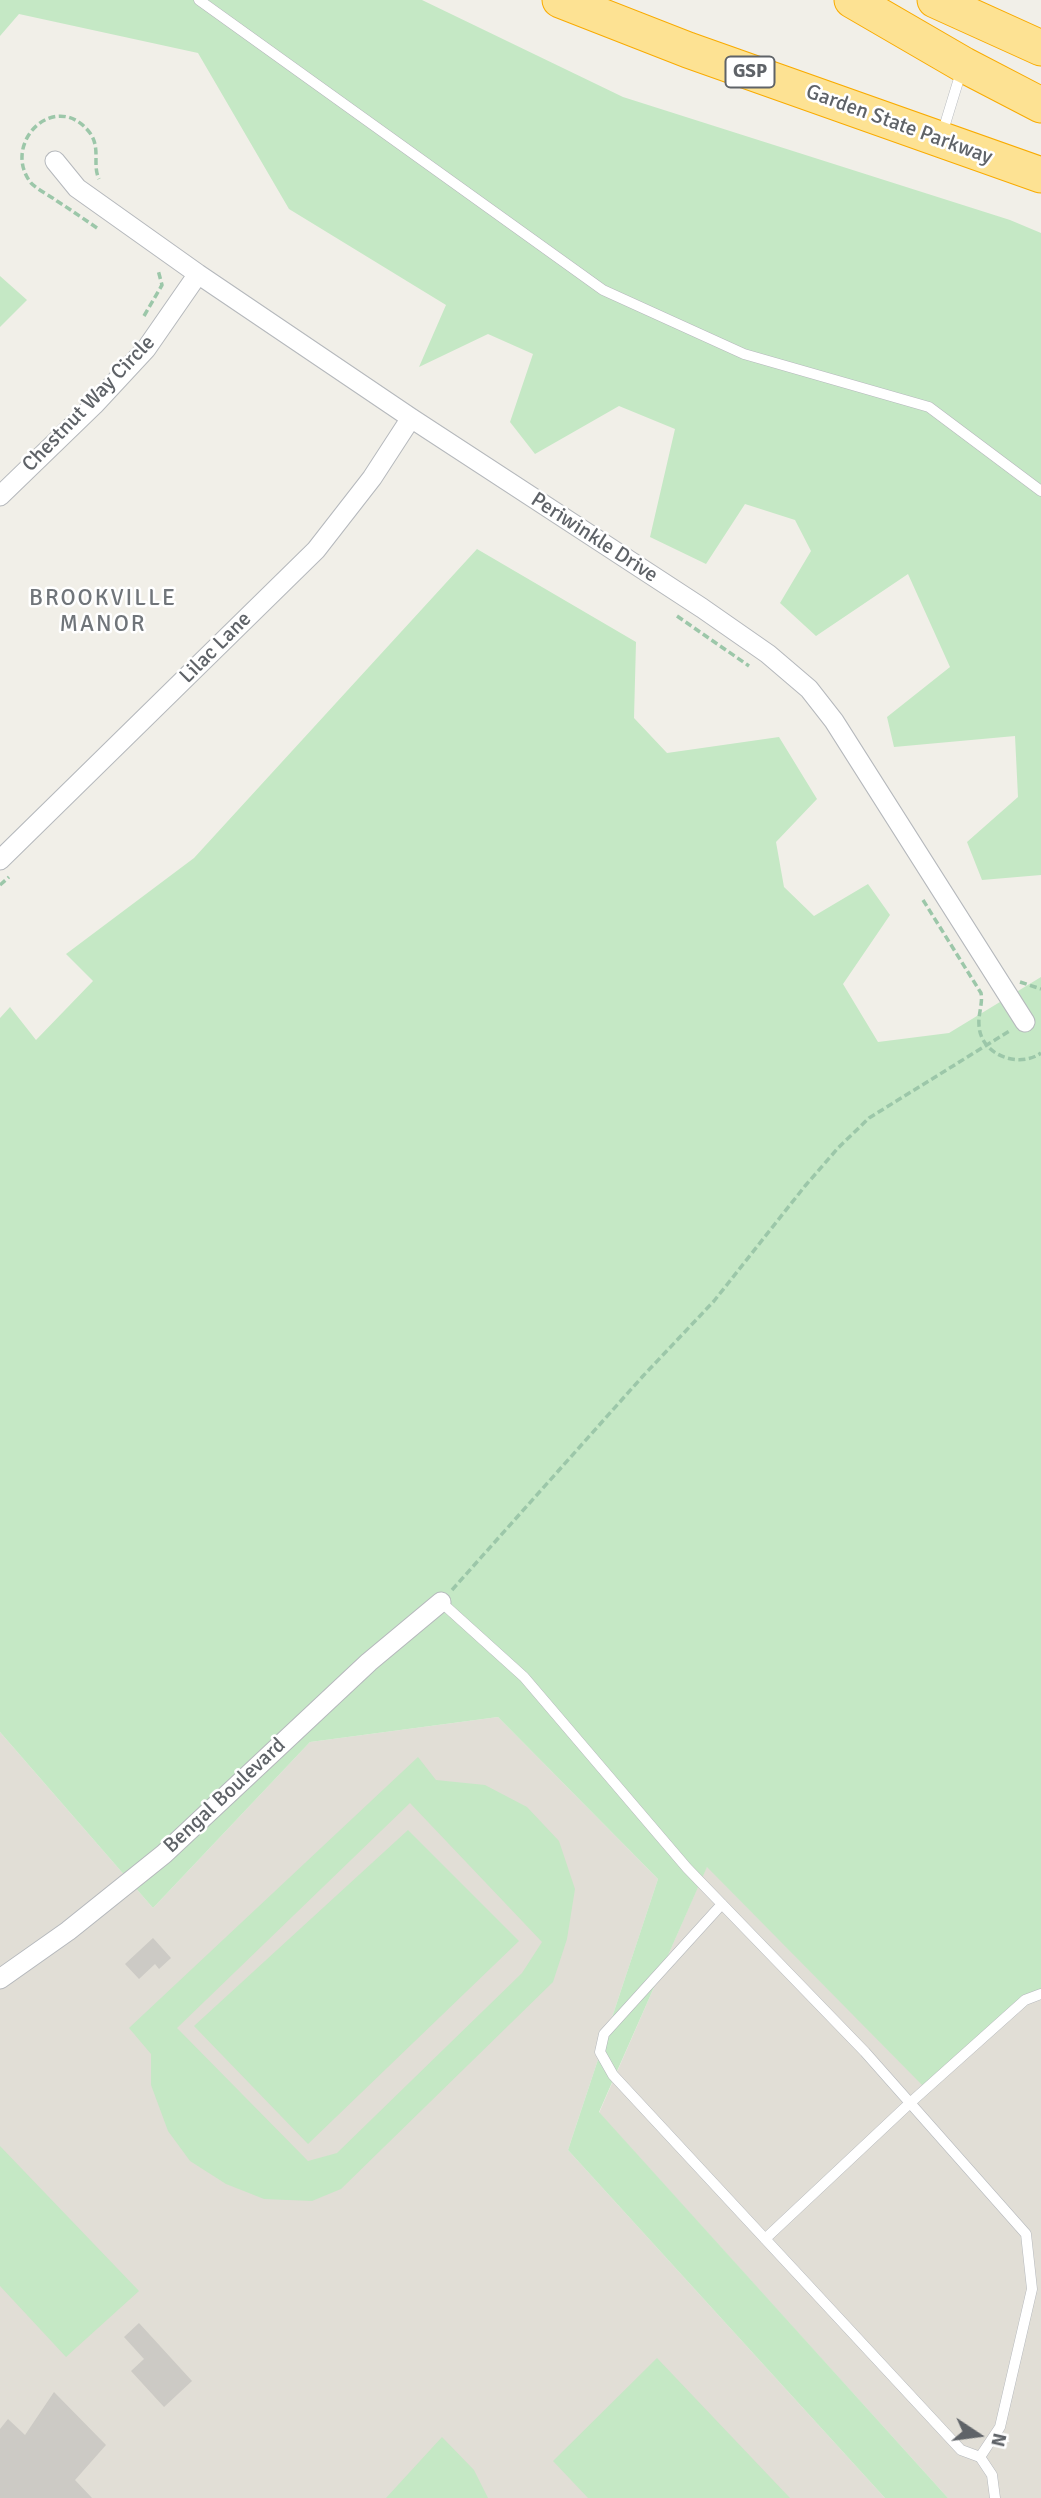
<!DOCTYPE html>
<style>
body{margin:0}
#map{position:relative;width:1041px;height:2498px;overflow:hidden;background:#f1efe8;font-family:Signika,sans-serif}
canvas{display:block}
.north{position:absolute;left:943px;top:2400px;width:70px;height:70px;-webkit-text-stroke:5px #fff;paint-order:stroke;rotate:103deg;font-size:19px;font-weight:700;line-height:28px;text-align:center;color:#5f6368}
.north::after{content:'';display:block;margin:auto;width:24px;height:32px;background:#5f6368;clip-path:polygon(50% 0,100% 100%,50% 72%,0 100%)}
</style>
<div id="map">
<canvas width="1041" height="2498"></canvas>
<div class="north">N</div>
</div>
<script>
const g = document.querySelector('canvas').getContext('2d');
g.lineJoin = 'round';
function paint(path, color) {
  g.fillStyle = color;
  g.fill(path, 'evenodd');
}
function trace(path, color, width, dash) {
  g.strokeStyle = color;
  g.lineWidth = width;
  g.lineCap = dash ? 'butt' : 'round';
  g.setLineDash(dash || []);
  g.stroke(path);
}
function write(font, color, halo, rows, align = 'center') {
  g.font = font + ' Signika,sans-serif';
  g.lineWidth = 5;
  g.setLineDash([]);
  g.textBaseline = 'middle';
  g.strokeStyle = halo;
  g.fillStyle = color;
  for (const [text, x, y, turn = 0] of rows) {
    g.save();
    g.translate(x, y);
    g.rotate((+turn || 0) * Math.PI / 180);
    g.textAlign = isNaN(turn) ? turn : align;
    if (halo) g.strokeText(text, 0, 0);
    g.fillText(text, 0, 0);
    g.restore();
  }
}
paint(new Path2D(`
 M 498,1717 L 658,1879 L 568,2150 L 885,2498 L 0,2498 L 0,1732 L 153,1908 L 310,1742 Z
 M 707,1866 L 925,2087 L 1041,1992 L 1041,2498 L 948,2498 L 599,2113 Z`), '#e1ded6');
paint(new Path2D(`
 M 0,0 L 422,0 L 623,97 L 1010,220 L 1041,233 L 1041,875 L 982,880 L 967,842 L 1018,797 L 1015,736 L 894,747 L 887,717 L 950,667 L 908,574 L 816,636 L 780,603 L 811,551 L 795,520 L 745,504 L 706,564 L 650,537 L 675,429 L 619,406 L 535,454 L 510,422 L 533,354 L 488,334 L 419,367 L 446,305 L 289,209 L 198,53 L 19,14 L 0,36 Z
 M 0,276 L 27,300 L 0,327 Z
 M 477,549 L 636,642 L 634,718 L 667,753 L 779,737 L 817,799 L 776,842 L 784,887 L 814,916 L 868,884 L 890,915 L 843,984 L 878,1042 L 949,1033 L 1041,977 L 1041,1992 L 925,2088 L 707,1867 L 599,2112 L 948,2498 L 885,2498 L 568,2150 L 658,1879 L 498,1717 L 310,1742 L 153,1908 L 0,1732 L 0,1018 L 10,1007 L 36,1040 L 93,981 L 66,954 L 194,858 Z
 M 418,1757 L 436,1780 L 485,1785 L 527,1807 L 559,1841 L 575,1889 L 567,1939 L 553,1982 L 341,2189 L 312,2201 L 264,2199 L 226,2184 L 190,2161 L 168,2131 L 151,2085 L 151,2054 L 129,2028 ZM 410,1803 L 542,1942 L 522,1973 L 337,2153 L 308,2161 L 177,2028 Z
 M 408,1830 L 519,1941 L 308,2144 L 194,2026 Z
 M 0,2146 L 139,2291 L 66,2357 L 0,2286 Z
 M 657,2358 L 790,2498 L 588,2498 L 553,2461 Z
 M 442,2437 L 474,2470 L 488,2498 L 386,2498 Z`), '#c5e8c5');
paint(new Path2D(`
 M 153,1938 L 171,1958 L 159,1969 L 155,1964 L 139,1979 L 125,1964 Z
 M 139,2323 L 192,2381 L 164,2407 L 131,2371 L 144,2359 L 124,2337 Z
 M 54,2392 L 106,2445 L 75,2480 L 92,2498 L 0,2498 L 0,2429 L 8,2419 L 25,2435 Z`), '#cccac5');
const lane = new Path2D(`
 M 199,0 L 603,290 L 744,354 L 929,407 L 1041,491
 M 942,134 L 961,72
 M 441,1602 L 524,1677 L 687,1868 L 865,2052 L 1026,2234 L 1032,2289 L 1000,2427 L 980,2457 L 961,2450 L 613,2075 L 600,2052 L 604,2034 L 722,1904
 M 765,2239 L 910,2103 L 1025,2000 L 1041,1994
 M 980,2457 L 992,2475 L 995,2498`);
const street = new Path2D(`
 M 55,161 L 77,188 L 198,274 L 411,418 L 702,608 L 768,654 L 809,689 L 834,721 L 1025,1022
 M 0,496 L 94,405 L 146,349 L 198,274
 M 0,860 L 316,550 L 372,478 L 411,418
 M 0,1979 L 68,1931 L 164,1854 L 369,1662 L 441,1602`);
const highway = new Path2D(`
 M 560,0 L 688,50 L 1041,175
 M 852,0 L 964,65 L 1041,105
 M 935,0 L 1041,48`);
trace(lane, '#b5b8bc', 11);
trace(street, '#b5b8bc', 21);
trace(highway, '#f9ab00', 37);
trace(new Path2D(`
 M 97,228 C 84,219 71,210 57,201 C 49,195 38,190 31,183 C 0,143 56,88 90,133 C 101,148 92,165 99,179
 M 144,316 L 162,285 L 158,270
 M 677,616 L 749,666
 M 0,885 L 9,877
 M 923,900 L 981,993 C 983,1004 978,1014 979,1025 C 980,1055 1019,1069 1041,1053
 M 1020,982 L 1041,989
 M 452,1590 L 643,1376 L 714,1301 L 805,1186 L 838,1148 L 869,1118 L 1011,1030`), '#9cc7a9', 3.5, [7, 3.5]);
trace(lane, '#fff', 10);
trace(street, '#fff', 19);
trace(highway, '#fde293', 35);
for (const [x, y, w] of [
 [750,72,49]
]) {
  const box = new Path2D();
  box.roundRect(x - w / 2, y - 15.5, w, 31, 5);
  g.fillStyle = '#fff';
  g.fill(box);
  trace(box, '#5f6368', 2);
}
write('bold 19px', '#5f6368', null, [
 ["GSP",750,72]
]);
write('21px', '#5f6368', '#fff', [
 ["Garden State Parkway",899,125,20],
 ["Chestnut Way Circle",89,404,-46],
 ["Periwinkle Drive",594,538,33],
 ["Lilac Lane",216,648,-45],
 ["Bengal Boulevard",225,1796,-43]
]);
g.letterSpacing = '2px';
write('23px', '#70757a', '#fff', [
 ["BROOKVILLE",103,599],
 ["MANOR",103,625]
]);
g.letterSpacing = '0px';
</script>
